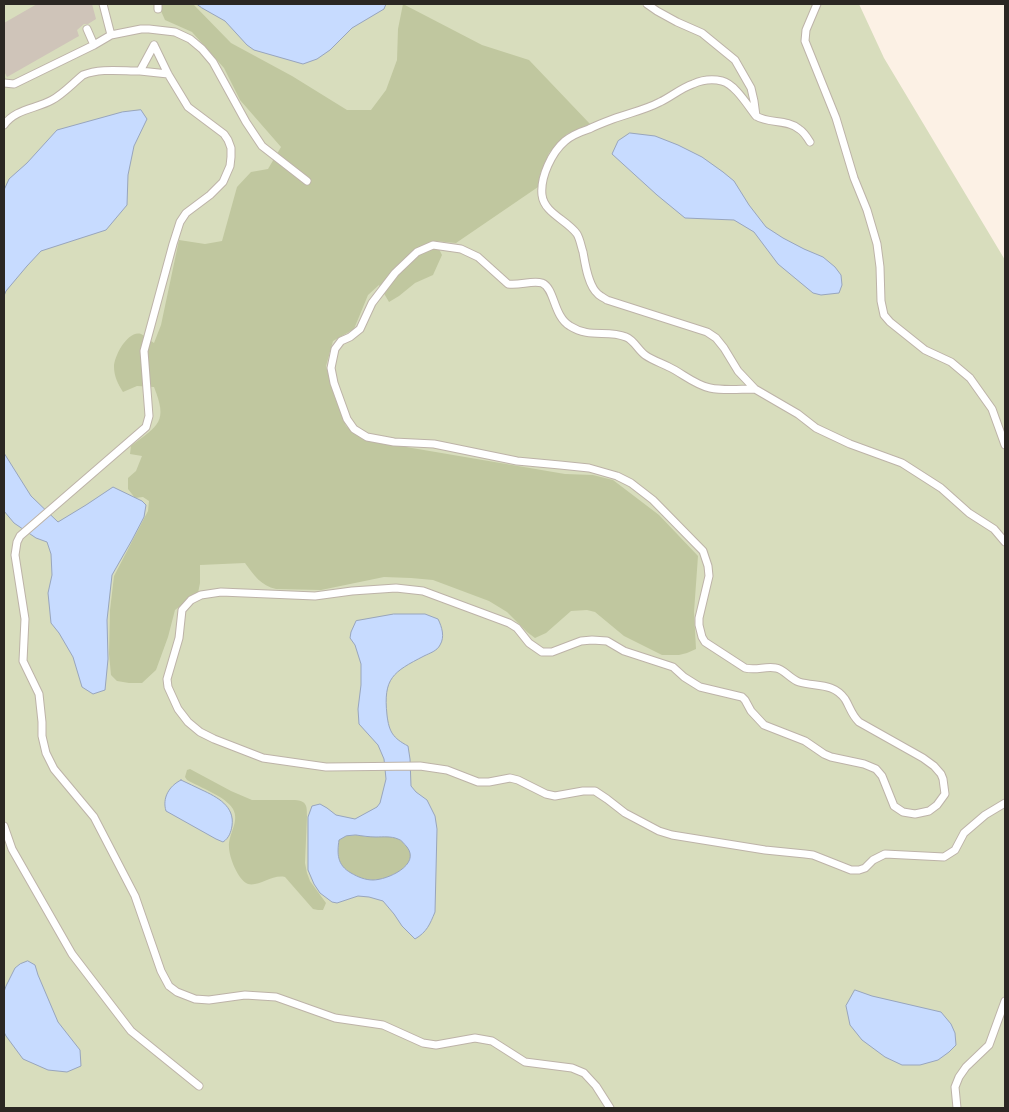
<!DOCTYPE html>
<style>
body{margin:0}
#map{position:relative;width:1009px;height:1112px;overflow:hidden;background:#fcf1e5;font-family:Signika,sans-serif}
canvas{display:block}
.frame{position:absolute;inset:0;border:5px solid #2b2723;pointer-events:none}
</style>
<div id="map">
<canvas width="1009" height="1112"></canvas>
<div class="frame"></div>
</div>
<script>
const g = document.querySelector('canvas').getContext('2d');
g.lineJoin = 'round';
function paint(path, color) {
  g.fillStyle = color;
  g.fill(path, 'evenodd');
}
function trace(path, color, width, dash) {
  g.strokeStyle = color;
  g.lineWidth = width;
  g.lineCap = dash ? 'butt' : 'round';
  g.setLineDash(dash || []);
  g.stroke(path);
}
paint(new Path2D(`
 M 4,4 L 859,4 L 884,58 L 1005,260 L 1005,1108 L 4,1108 Z`), '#d8ddbd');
paint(new Path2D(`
 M 162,4 L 193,4 L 231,43 L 292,76 L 347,110 L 371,110 L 386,90 L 397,60 L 398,29 L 403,4 L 482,45 L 529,60 L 590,124 L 567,134 L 549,153 L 540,174 L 538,187 L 456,243 L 435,241 L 442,255 L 433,275 L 415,283 L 399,296 L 389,302 L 379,285 L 368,295 L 354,329 L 333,341 L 326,366 L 334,395 L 346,426 L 365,440 L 565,474 L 593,475 L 613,480 L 659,515 L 698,556 L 694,612 L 696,649 L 687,653 L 679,655 L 662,655 L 624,636 L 595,612 L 587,610 L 571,611 L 546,633 L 535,638 L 527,632 L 507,612 L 489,601 L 433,580 L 411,578 L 384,577 L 321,590 L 276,589 C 261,586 254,575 245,563 L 200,565 L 200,583 L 198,593 L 175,610 L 168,637 L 156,670 L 142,683 L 129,683 L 117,681 L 111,675 L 109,654 L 110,610 L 114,576 L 148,511 L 149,501 L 143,497 L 135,498 L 128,489 L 128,478 L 136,471 L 142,456 L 130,454 L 131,446 C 159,425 168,422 154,387 L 137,386 L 123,392 C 118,384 114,376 114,367 C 114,356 128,330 141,334 C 146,336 150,341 154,343 L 161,325 L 179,240 L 205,244 L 222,241 L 237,187 L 251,172 L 268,169 L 281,147 L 240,100 L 224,68 L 192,32 L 165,20 L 161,11 Z
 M 190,769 L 231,791 L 252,800 L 295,800 C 307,801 307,806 307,816 L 305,863 L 307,873 L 310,881 L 326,903 L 323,910 L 318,910 L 313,909 L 285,877 C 272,874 259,887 248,884 C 238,880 229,857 229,847 C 228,834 240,822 233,809 C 225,796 201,788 187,780 L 185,777 L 187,770 Z
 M 356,835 C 363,836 369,837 376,837 C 383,837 391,836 398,839 C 402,840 404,844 407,847 C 421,865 387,880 373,880 C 365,880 358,877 351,873 C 337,865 337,854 339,840 L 346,836 Z`), '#c0c79f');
const water = new Path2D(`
 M 197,4 L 386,4 L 384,9 L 352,28 L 330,50 L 317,59 L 303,64 L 254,50 L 247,45 L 225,21 L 202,8 Z
 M 141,110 L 147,119 L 134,146 L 128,175 L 127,205 L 106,230 L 41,251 L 27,266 L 6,291 L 4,296 L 4,190 L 9,179 L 27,163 L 57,130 L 122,112 Z
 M 630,133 L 655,136 L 678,145 L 702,157 L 723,172 L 734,181 L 749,205 L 766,227 L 783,238 L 804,249 L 823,257 L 835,267 L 841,275 L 842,285 L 839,293 L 821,295 L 813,293 L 778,264 L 754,232 L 734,220 L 685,218 L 657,195 L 612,154 L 618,141 Z
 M 4,453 L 31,496 L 58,522 L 86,505 L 113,487 L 142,501 L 146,505 L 144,517 L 132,540 L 112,575 L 107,620 L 108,659 L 105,690 L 93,694 L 82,687 L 73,657 L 59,633 L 51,623 L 48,593 L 52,575 L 51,554 L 47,542 L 36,538 L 14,523 L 4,511 Z
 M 394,614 L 425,614 L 438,619 C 442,627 445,637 440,645 C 437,651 430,653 424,656 C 393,672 383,678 387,715 C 389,732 393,738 408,746 L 410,759 L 411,786 L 416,792 L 427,800 L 435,816 L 437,829 L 435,912 C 430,924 427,932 415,939 L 402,926 L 394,914 L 383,901 L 369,897 L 358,896 L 337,903 L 332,902 L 320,893 L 314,884 L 308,870 L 308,817 L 312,806 L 320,804 L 327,808 L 336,815 L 355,819 L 377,807 L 380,803 L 386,779 L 384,759 L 378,745 L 359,724 L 358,709 L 361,685 L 361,664 L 355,645 L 350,638 L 351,632 L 356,621 ZM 356,835 C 363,836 369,837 376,837 C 383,837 391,836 398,839 C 402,840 404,844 407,847 C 421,865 387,880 373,880 C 365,880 358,877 351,873 C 337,865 337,854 339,840 L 346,836 Z
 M 181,780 C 188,783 195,787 202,790 C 217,797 235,806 232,826 C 231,832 229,838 223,842 L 216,839 L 166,811 C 162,798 169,786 181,780 Z
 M 28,961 L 35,965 L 38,975 L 58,1022 L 80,1050 L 81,1066 L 67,1072 L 48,1070 L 23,1059 L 6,1036 L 4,1032 L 4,992 L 6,986 L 15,968 L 20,964 Z
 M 855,990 L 872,996 L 941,1012 L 951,1024 L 955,1033 L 956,1045 L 949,1052 L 938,1060 L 920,1065 L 902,1065 L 885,1057 L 862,1040 L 850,1025 L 846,1006 Z`);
paint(water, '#c7dbff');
trace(water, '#98a5bd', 1);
paint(new Path2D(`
 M 37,4 L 92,4 L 96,19 L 88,24 L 84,24 L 77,30 L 79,36 L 7,77 L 4,71 L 4,23 Z`), '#cfc4b9');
const service = new Path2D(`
 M 158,4 L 158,9
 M 647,4 L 657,11 L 677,22 L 702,33 L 735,60 L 751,88 L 754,101 L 756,116 C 769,124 787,119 799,129 C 804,132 807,137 810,142
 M 817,4 L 806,30 L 805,41 L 836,118 L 854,178 L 867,210 L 877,244 L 880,267 L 881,301 L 884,315 L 890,322 L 925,350 L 951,362 L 970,378 L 992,409 L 1005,445
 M 111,35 L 141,29 L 149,29 L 175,32 L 190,39 L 202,49 L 213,62 L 246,122 L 262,146 L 307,181
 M 94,45 L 111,35 L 103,4
 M 154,45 L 168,74 L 188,107 L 224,134 L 228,140 L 231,148 L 231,157 L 230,166 L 223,182 L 210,195 L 186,213 L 180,222 L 173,244 L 144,351 L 149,416 L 146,427 L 20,536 L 17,542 L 15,555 L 25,619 L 23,661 L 39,694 L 42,722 L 42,736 L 46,753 L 54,769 L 94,817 L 135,896 L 161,971 L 169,986 L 177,992 L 195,999 L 209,1000 L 245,995 L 276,997 L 335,1018 L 383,1025 L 423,1043 L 436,1045 L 475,1038 L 492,1041 L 525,1062 L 572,1068 L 584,1073 L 596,1086 L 610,1108
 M 154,45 L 140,71 L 168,74
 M 4,83 L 14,84 L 94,45 L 87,29
 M 756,116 C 748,106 735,84 722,81 C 713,79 702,80 693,84 C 681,88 671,97 660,102 C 645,110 629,113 613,119 C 605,122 597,125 589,129 C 580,132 572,135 565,141 C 552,152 540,177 542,195 C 544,213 567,220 577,234 C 580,239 581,246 583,252 C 585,263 588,286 598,294 C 600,296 604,298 607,300 L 707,332 L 716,338 L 724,348 L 738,371 L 755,389 L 798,414 L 816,428 L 850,444 L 902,463 L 941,488 L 969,513 L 994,529 L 1005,542
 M 4,125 C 15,109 36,109 52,100 C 63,94 73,83 83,75 C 100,68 121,71 140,71
 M 755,389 C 740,389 724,391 710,388 C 695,385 682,373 669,367 C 661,363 652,360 645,355 C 638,350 634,340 626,337 C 607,329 590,339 570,326 C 553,316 555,288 542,283 C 532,280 519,286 508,284 L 478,257 L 461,249 L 433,245 L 417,252 L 395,273 L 372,303 L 360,329 L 350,337 L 341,341 L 335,349 L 331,368 L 334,383 L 347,419 L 354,429 L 367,437 L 394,442 L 434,444 L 517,461 L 560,465 L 589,468 L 617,476 L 631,483 L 653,500 L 703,551 L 708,566 L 709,576 L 699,618 L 699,625 L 702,637 L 705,642 L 745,668 C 757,671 764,666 776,668 C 784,669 790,679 799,682 C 815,687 833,682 845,699 C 850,707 851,714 859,722 L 923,758 L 934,766 L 941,774 L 943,779 L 945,794 L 937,805 L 929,811 L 915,814 L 903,812 L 894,806 L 882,776 L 876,769 L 864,764 L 831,757 L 824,754 L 805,741 L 764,725 L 751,711 L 745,700 L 742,697 L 700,687 L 684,677 L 673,667 L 624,651 L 607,641 L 592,640 L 581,641 L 552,652 L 542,652 L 529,643 L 517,628 L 509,623 L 423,591 L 396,588 L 352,591 L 315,596 L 221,592 L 201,595 L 191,600 L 182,610 L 179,638 L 167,679 L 168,687 L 178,709 L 188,722 L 200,732 L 214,739 L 263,758 L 326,767 L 420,766 L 447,770 L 478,782 L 489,782 L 510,778 L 518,780 L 546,794 L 555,796 L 583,791 L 595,791 L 607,799 L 625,813 L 659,831 L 672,835 L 765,850 L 805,854 L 813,855 L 851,870 L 859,870 L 865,868 L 873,860 L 885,854 L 944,857 L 955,850 L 964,833 L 985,815 L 1005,803
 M 4,826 L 12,849 L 72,954 L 131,1031 L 199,1086
 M 957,1108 L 955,1087 L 959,1077 L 966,1067 L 989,1045 L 1005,1001`);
trace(service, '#bdb3a8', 9);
trace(service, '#fff', 7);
</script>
